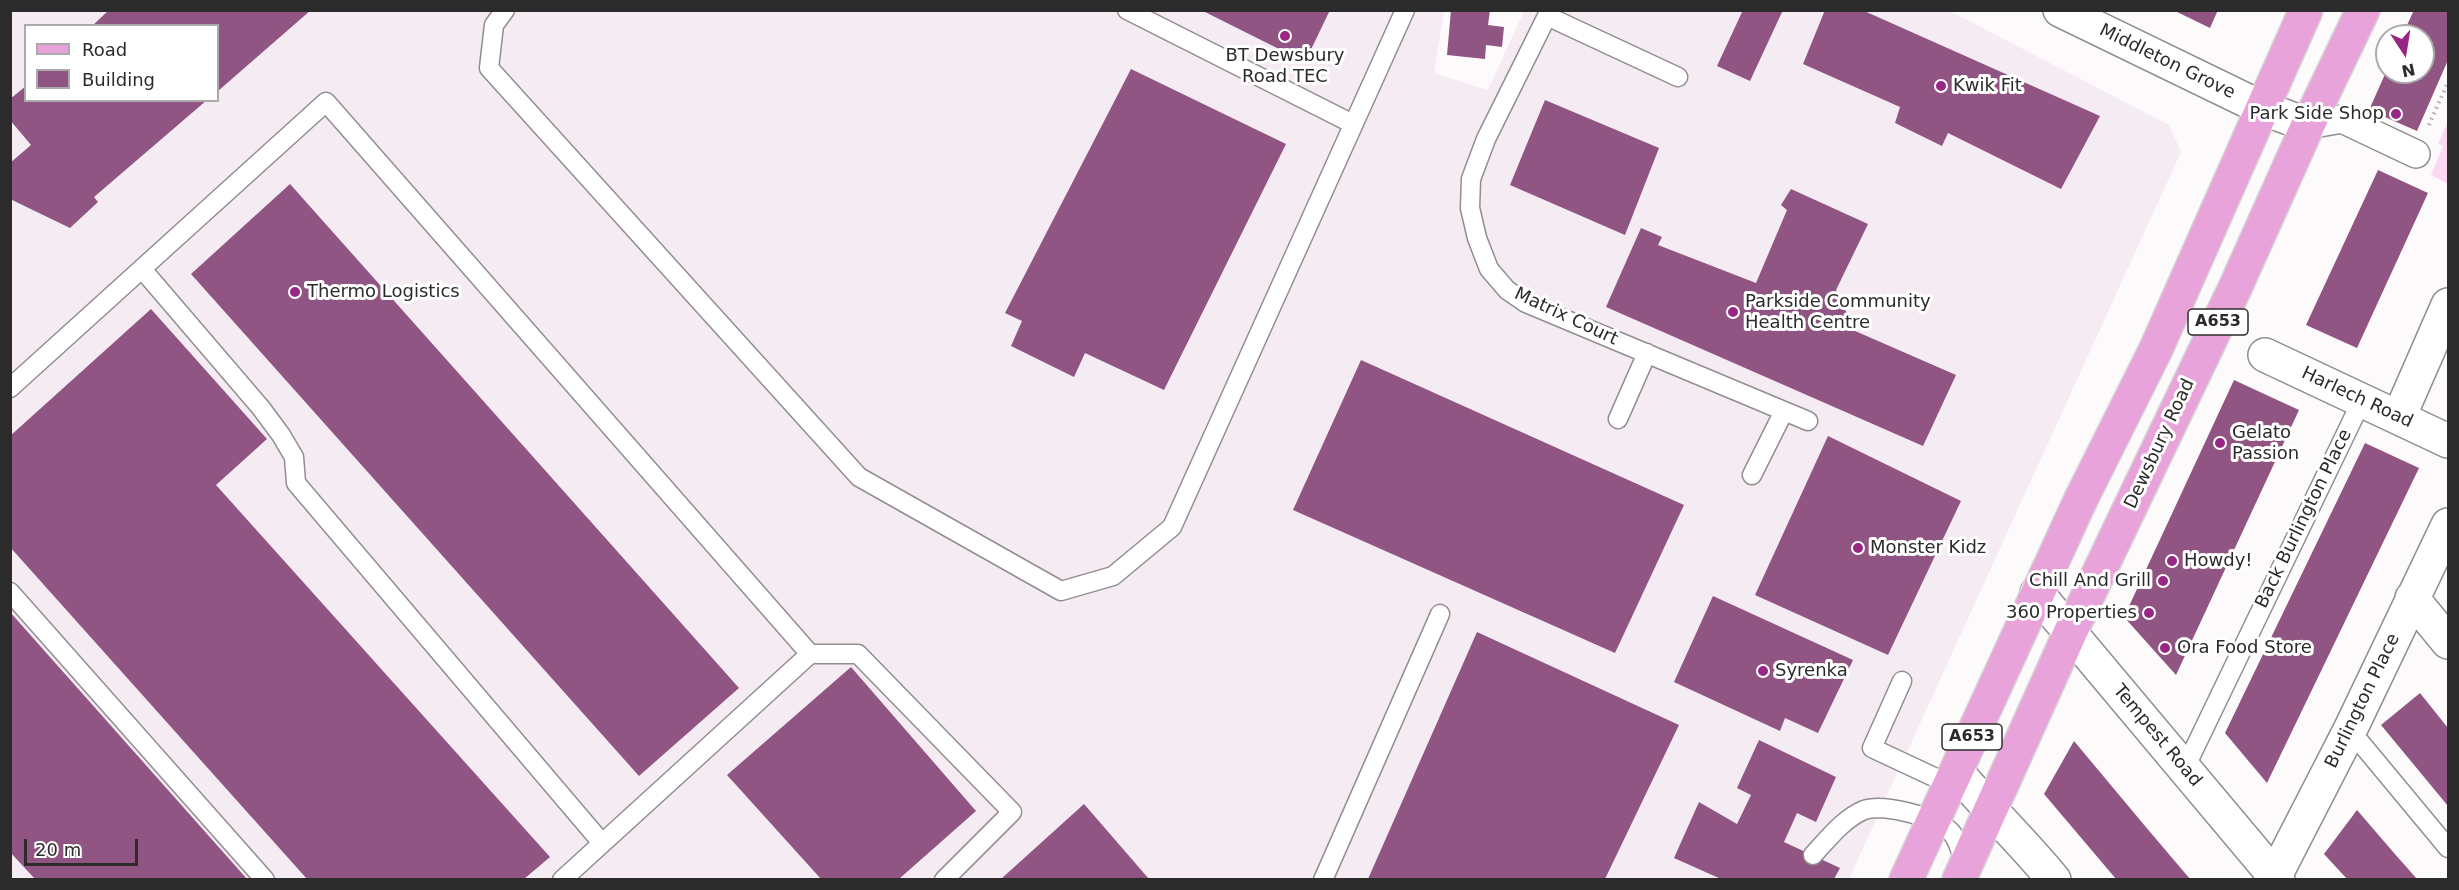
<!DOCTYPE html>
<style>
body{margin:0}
#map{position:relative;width:2459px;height:890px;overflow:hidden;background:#fdfafc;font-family:"DejaVu Sans",sans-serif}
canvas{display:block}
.frame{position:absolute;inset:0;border:12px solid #2c2b2c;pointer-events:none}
.legend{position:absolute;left:24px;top:24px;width:195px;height:78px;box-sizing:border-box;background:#fff;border:2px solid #abaaab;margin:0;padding:8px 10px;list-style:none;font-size:18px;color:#2c2b2c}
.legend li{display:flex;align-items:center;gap:12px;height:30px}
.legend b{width:30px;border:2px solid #abaaab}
.north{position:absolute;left:2375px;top:24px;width:60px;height:60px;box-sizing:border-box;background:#fff;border:2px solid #abaaab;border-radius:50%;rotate:168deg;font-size:16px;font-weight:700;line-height:24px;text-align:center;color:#2c2b2c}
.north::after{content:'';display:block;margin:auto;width:21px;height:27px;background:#972684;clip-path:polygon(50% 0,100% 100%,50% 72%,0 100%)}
.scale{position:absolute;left:24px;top:839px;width:114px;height:27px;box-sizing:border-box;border:3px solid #2c2b2c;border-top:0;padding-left:8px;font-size:18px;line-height:21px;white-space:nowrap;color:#2c2b2c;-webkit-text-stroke:4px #fff;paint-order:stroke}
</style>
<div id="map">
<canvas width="2459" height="890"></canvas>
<div class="frame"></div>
<ul class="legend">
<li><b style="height:8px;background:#e8a4da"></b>Road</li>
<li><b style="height:16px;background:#905583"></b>Building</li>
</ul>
<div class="north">N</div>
<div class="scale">20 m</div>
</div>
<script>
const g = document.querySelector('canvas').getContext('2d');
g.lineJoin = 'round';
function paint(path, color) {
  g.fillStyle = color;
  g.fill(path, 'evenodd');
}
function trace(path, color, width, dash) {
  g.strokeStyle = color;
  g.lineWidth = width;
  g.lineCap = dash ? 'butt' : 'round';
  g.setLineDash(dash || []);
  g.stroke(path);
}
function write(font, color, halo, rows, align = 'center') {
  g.font = font + ' "DejaVu Sans",sans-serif';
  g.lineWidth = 6;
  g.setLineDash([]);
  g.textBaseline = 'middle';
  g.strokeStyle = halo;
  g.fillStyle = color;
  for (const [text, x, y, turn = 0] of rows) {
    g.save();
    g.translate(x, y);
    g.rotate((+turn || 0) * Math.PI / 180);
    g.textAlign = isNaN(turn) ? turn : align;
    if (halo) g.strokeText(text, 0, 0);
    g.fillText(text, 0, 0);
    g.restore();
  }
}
paint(new Path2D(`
 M 10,11 L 1444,11 L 1434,73 L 1488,90 L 1524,11 L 1950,11 L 2169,125 L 2181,152 L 1849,879 L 11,879 ZM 26,26 L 218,26 L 218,100 L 26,100 Z`), '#f5ebf2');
paint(new Path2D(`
 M 2448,121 L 2448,184 L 2431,175 L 2443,146 L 2438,144 Z`), '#fdd8f3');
paint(new Path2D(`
 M 109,10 L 311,10 L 218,91 L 218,26 L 92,26 Z
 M 1201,10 L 1330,10 L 1305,62 Z
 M 1451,10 L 1490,10 L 1488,25 L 1504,27 L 1502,47 L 1486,45 L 1485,59 L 1447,55 Z
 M 1743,10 L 1783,10 L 1750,81 L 1717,66 Z
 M 1825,10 L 1862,10 L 2100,116 L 2061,189 L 1948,133 L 1942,146 L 1895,123 L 1900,107 L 1803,64 Z
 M 2173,10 L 2218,10 L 2210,28 Z
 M 2414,10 L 2448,10 L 2448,60 L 2417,131 L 2369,110 L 2386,72 L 2423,72 L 2423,36 L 2402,36 Z
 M 1131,69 L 1286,144 L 1164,390 L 1085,353 L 1074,377 L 1011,346 L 1022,321 L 1005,313 Z
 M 26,86 L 26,100 L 207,100 L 94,197 L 98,202 L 70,228 L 10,199 L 10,163 L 31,145 L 10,120 L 10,99 Z
 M 1545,100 L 1659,148 L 1625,235 L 1510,185 Z
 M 2378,170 L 2428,193 L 2357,348 L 2306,325 Z
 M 290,184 L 739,688 L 639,776 L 191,274 Z
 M 1791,189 L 1868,224 L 1836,290 L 1849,318 L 1846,327 L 1956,375 L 1923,446 L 1606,307 L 1641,228 L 1662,237 L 1658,245 L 1756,283 L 1787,210 L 1781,205 Z
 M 151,309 L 267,439 L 216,485 L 550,857 L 524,879 L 307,879 L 10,547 L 10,436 Z
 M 1361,360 L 1684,505 L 1615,653 L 1293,510 Z
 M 2234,380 L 2299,410 L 2176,675 L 2124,617 Z
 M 1828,436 L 1961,501 L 1888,655 L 1755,595 Z
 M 2365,443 L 2419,468 L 2267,783 L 2225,733 Z
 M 1713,596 L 1853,660 L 1818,733 L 1785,718 L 1780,731 L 1674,682 Z
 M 10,612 L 247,879 L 35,879 L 10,852 Z
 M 1477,632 L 1679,725 L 1605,879 L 1368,879 Z
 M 851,667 L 976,811 L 899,879 L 821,879 L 727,775 Z
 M 2420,693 L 2448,728 L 2448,806 L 2381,725 Z
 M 1759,740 L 1836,777 L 1816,822 L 1797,813 L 1784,842 L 1840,868 L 1834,879 L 1721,879 L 1674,858 L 1699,802 L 1737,824 L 1751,795 L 1737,788 Z
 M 2074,741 L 2145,826 L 2190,879 L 2116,879 L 2044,794 Z
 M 1084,804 L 1149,879 L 1001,879 Z
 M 2357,810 L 2394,853 L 2417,879 L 2347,879 L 2324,854 Z`), '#905583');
const service = new Path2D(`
 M 505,10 L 494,25 L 489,68 L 859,477 L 1061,591 L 1113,576 L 1172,527 L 1405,10
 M 1127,10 L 1353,124
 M 1550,10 L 1486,139 L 1471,179 L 1470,208 L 1477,238 L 1489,269 L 1507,290 L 1526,303 L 1808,421
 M 1547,16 L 1678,77
 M 142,269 L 261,408 L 281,435 L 294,457 L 296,483 L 602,843
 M 10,388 L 326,102 L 810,654
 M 1618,419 L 1647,353
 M 1752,475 L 1784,411
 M 10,592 L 265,880
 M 1902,681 L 1872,748 L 1951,785
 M 2350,730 L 2448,848
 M 2185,768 L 2362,400
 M 1813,855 C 1828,839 1843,819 1864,810 C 1883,803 1937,817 1951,832 C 1959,841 1962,855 1965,866
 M 562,880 L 810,654 L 858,654 L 1012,812 L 944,880
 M 1323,880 L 1440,614`);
const pedestrian = new Path2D(`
 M 2308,125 L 2342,119 L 2416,154`);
const minor = new Path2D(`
 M 2265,355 L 2448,441
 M 2399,417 L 2448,305
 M 2412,598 L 2448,642
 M 1957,772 C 1988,809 2023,842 2054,880
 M 2275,876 L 2350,730 L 2448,525`);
const tertiary = new Path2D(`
 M 2060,10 L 2262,108 L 2308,125
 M 2037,593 L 2278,880`);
const primary = new Path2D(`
 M 1906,880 L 2081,499 L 2156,349 L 2306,10
 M 1959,880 L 2070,633 L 2235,288 L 2308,125 L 2363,10`);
trace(service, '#918e90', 21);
trace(pedestrian, '#918e90', 30);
trace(minor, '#918e90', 36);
trace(tertiary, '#918e90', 36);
trace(primary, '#d5d5d5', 36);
trace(new Path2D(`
 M 2429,125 L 2448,82`), '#aba9ab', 4, [1.5, 4.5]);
trace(service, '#fff', 18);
trace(pedestrian, '#fff', 27);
trace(minor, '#fff', 33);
trace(tertiary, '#fff', 33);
trace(primary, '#e8a4da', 33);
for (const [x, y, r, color] of [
 [1285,36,6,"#972684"],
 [1941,86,6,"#972684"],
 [2396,114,6,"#972684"],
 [295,292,6,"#972684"],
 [1733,312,6,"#972684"],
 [2220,443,6,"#972684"],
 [1858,548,6,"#972684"],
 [2172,561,6,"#972684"],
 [2163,581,6,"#972684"],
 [2149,613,6,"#972684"],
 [2165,648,6,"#972684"],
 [1763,671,6,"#972684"]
]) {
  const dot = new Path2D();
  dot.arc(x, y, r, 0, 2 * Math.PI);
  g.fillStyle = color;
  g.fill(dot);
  trace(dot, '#fff', 2);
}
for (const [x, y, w] of [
 [2218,322,60],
 [1972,737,60]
]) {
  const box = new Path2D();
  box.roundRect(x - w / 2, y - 13, w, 26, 4.5);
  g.fillStyle = '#fff';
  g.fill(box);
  trace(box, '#2c2b2c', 1.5);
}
write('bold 16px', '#2c2b2c', null, [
 ["A653",2218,322],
 ["A653",1972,737]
]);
write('18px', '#2c2b2c', '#fff', [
 ["BT Dewsbury",1285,56,"center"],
 ["Road TEC",1285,77,"center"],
 ["Kwik Fit",1953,86],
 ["Park Side Shop",2384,114,"right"],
 ["Thermo Logistics",307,292],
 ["Parkside Community",1745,302],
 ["Health Centre",1745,323],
 ["Gelato",2232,433],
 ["Passion",2232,454],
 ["Monster Kidz",1870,548],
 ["Howdy!",2184,561],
 ["Chill And Grill",2151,581,"right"],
 ["360 Properties",2137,613,"right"],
 ["Ora Food Store",2177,648],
 ["Syrenka",1775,671]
], 'left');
write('18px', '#2c2b2c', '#fff', [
 ["Middleton Grove",2167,62,26],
 ["Matrix Court",1566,317,25],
 ["Harlech Road",2357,398,25],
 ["Dewsbury Road",2160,444,-65],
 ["Back Burlington Place",2304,519,-64],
 ["Burlington Place",2363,701,-64],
 ["Tempest Road",2157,736,50]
]);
</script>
